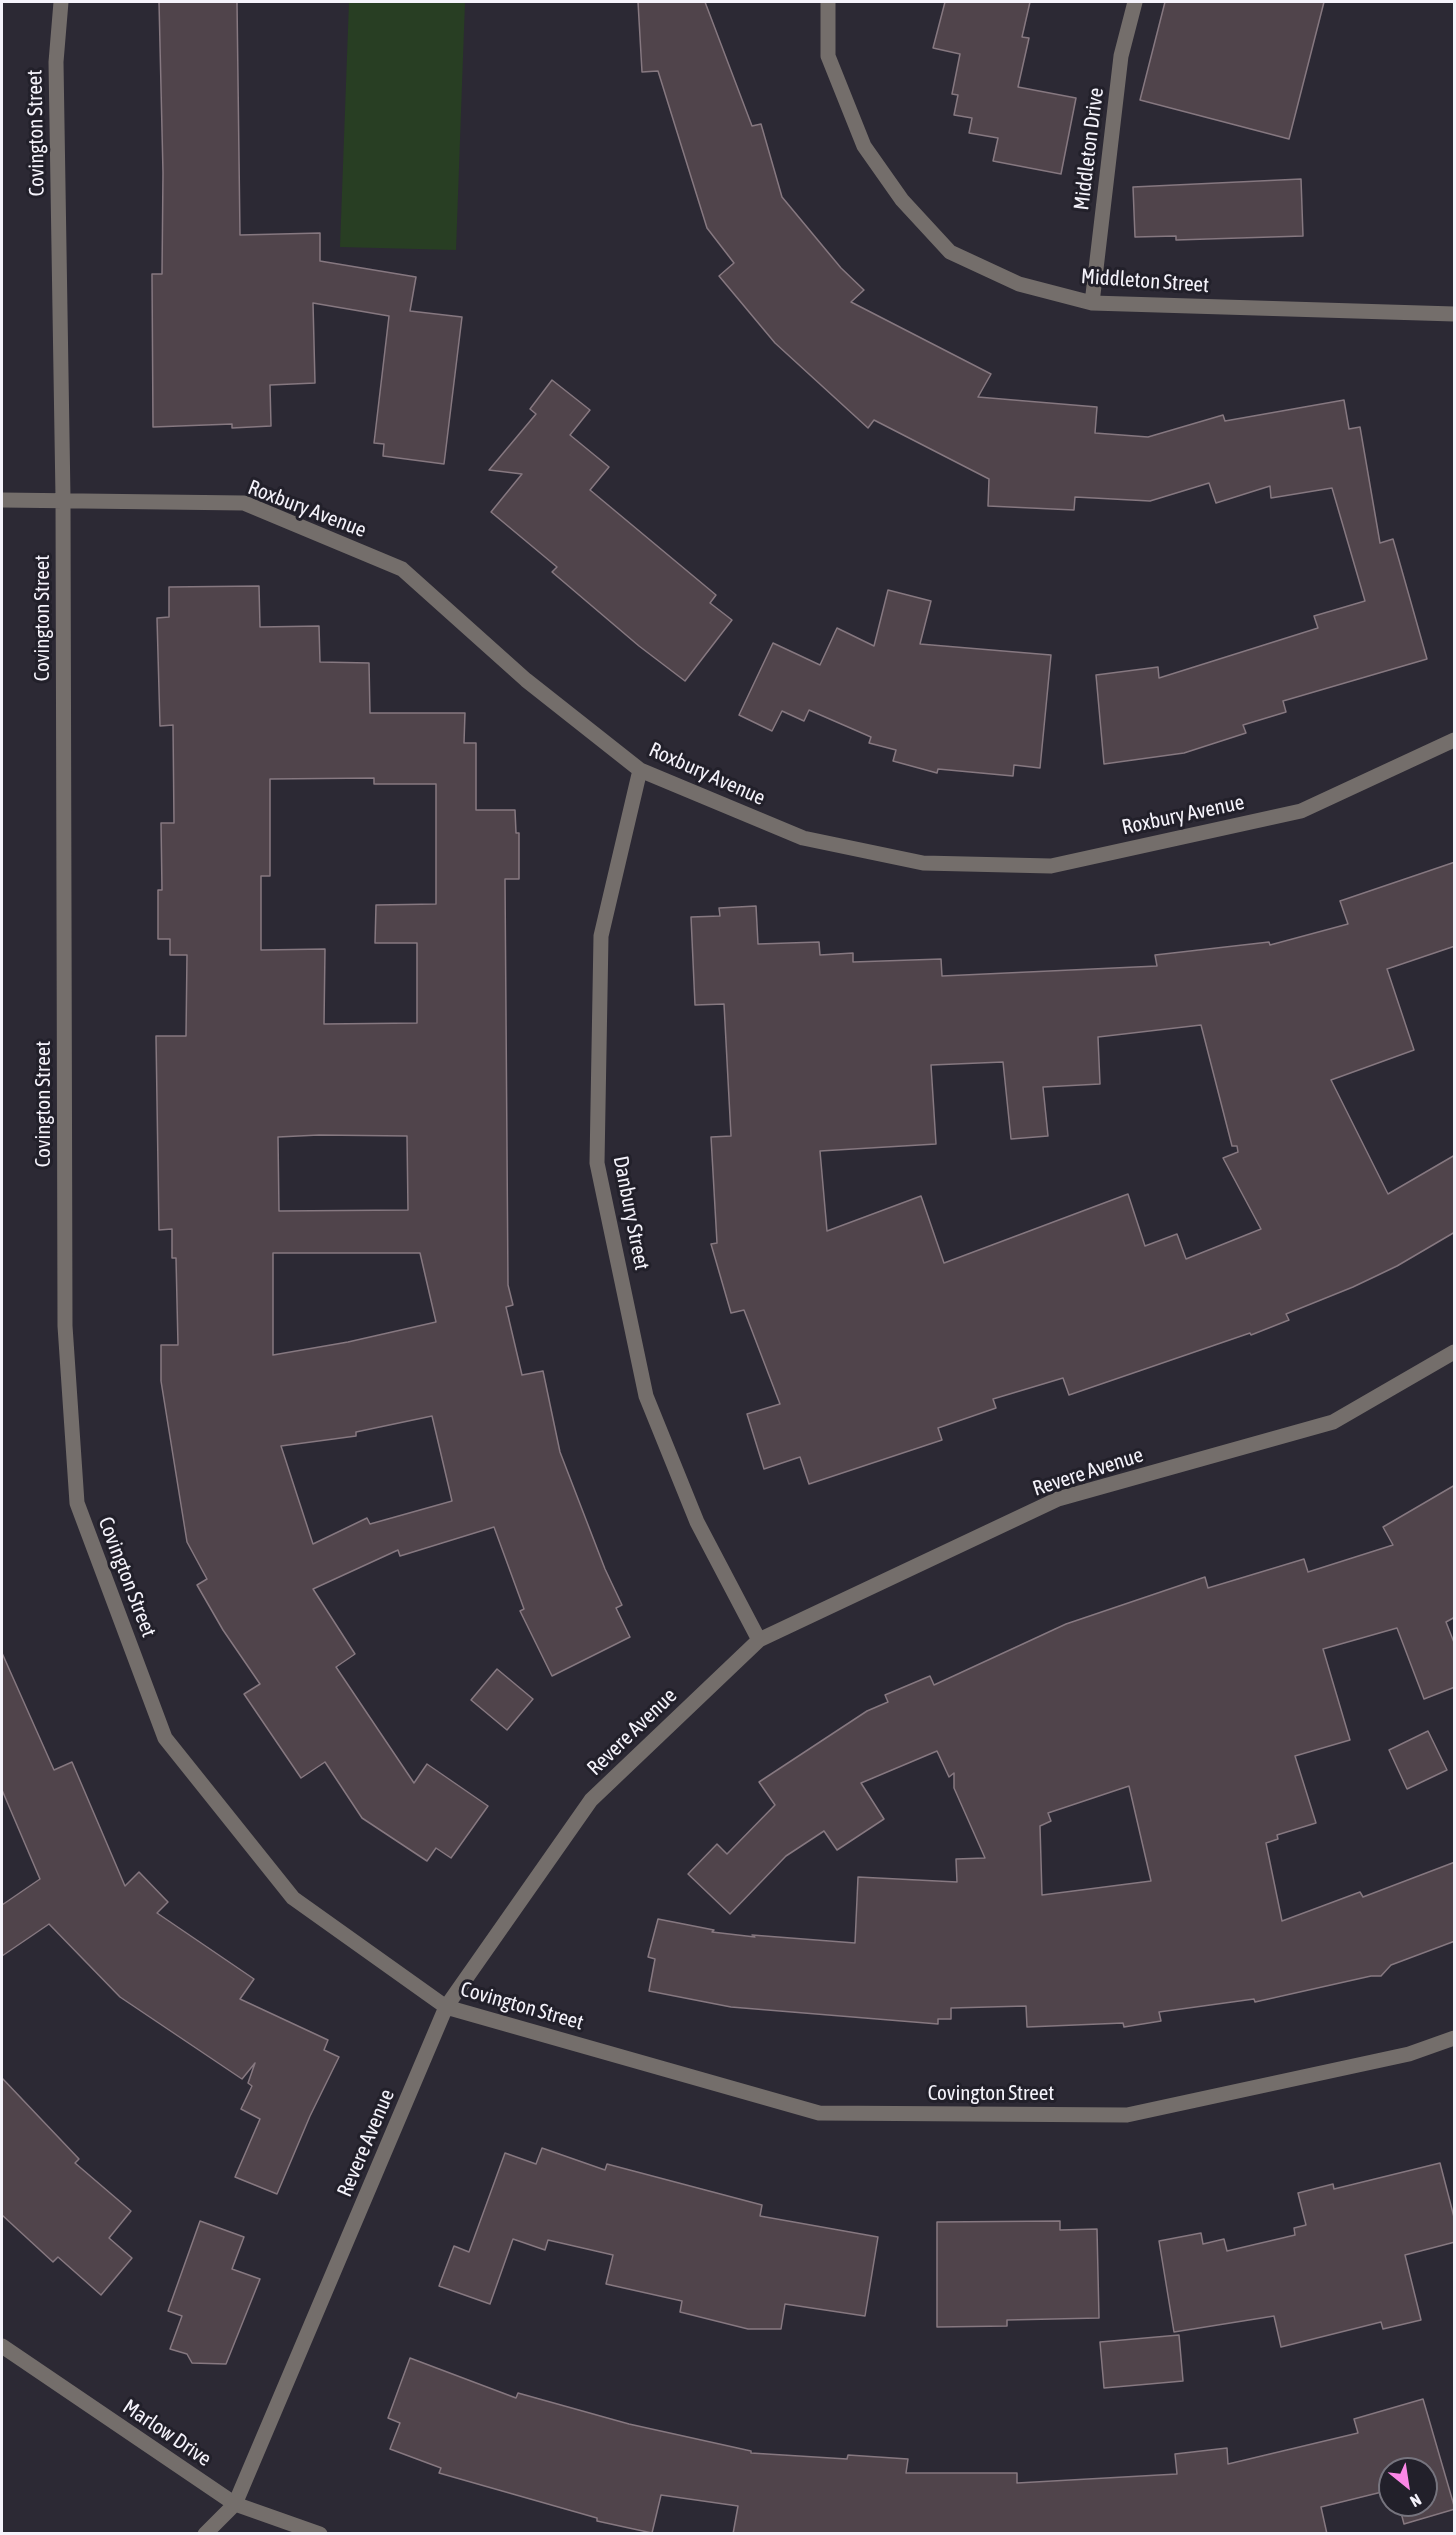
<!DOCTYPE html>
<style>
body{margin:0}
#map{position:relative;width:1456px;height:2535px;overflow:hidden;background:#2c2934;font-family:"Asap Condensed",sans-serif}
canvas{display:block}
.frame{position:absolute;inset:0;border:3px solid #f5f3fb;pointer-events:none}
.north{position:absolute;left:1378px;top:2457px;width:60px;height:60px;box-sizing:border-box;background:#22202a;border:2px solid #76747e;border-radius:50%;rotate:150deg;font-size:16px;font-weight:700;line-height:24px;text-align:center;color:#f5f3fb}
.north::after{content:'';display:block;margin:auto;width:21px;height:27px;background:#fb87e6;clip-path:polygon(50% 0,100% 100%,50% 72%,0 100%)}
</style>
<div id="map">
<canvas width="1456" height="2535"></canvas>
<div class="frame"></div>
<div class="north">N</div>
</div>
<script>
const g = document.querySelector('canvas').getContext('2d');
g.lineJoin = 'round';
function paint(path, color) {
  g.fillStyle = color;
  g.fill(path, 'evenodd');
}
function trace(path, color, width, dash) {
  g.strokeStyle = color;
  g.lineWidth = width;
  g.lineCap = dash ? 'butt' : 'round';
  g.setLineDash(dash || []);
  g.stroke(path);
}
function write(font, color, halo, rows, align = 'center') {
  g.font = font + ' "Asap Condensed",sans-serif';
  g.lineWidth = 6;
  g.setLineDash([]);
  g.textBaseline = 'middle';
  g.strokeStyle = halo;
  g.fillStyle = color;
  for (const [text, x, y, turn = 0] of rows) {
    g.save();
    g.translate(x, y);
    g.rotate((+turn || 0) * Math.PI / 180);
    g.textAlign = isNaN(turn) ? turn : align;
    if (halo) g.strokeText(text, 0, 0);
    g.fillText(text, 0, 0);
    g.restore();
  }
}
paint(new Path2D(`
 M 349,2 L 465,2 L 456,250 L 340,247 Z`), '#283e23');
const building = new Path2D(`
 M 159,2 L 237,2 L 240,235 L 320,233 L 320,261 L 416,277 L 410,311 L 462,317 L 444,464 L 383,456 L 384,444 L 374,443 L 389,316 L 313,303 L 315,383 L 270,385 L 271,426 L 232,428 L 232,424 L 153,427 L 152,274 L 162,274 L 163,173 Z
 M 638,2 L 705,2 L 752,126 L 761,124 L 782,197 L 841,268 L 864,290 L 851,302 L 991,374 L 978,397 L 1097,407 L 1095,433 L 1148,437 L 1223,415 L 1225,421 L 1344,400 L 1349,429 L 1360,427 L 1380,543 L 1393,539 L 1427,659 L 1283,701 L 1286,712 L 1243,725 L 1246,733 L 1184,753 L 1104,764 L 1096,675 L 1158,667 L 1159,678 L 1318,628 L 1314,616 L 1365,601 L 1332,488 L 1271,498 L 1270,486 L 1216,503 L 1209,483 L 1150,501 L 1075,497 L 1074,510 L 988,506 L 989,479 L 874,420 L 868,428 L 775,343 L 719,276 L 734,263 L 707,228 L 658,71 L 642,72 Z
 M 945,2 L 1030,2 L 1022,37 L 1029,38 L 1018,87 L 1076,98 L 1061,174 L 993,161 L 998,138 L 969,133 L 972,118 L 954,115 L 958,95 L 952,94 L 960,54 L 933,48 Z
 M 1165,2 L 1324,2 L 1289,139 L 1140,100 Z
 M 1301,179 L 1303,236 L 1176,240 L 1176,236 L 1135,237 L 1133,187 Z
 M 552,380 L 590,410 L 570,435 L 609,467 L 590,490 L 716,595 L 710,603 L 732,620 L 685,681 L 639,646 L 552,572 L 557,567 L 491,512 L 522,474 L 489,470 L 536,414 L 530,409 Z
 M 259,586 L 260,627 L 319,626 L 320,662 L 369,663 L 370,713 L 465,713 L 464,743 L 476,743 L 476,810 L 515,810 L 516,833 L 519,833 L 519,879 L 505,879 L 508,1285 L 513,1305 L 506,1307 L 522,1375 L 543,1371 L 560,1452 L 605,1569 L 622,1605 L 616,1608 L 630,1637 L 552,1676 L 520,1611 L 524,1609 L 494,1527 L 400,1556 L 398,1550 L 313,1589 L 355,1654 L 336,1667 L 414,1783 L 427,1764 L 488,1806 L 451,1858 L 436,1848 L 427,1861 L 362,1818 L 325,1762 L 301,1778 L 244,1694 L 260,1684 L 223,1630 L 197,1585 L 207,1579 L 187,1542 L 161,1381 L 161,1345 L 178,1345 L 176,1258 L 172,1258 L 172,1229 L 159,1230 L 156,1036 L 186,1036 L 187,955 L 170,955 L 170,939 L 158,939 L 158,890 L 162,890 L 161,823 L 174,823 L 173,725 L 160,726 L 157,618 L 169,617 L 169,587 ZM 374,778 L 374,784 L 436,784 L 436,904 L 376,905 L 375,943 L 417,943 L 417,1023 L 324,1024 L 325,949 L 261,950 L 261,876 L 270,876 L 270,779 ZM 319,1135 L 407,1136 L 408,1210 L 279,1211 L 278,1137 ZM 273,1253 L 420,1253 L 436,1322 L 348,1342 L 273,1355 ZM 432,1416 L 452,1501 L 370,1524 L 367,1518 L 313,1544 L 281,1446 L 356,1436 L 356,1432 Z
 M 888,590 L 931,601 L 920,644 L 1051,655 L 1040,768 L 1014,765 L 1013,776 L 938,769 L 937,773 L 893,761 L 896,750 L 869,743 L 871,737 L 809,710 L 804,721 L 782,711 L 772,731 L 739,715 L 773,643 L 820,665 L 837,628 L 874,646 Z
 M 1455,862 L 1455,946 L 1387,969 L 1414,1050 L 1331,1080 L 1388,1194 L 1455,1155 L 1455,1232 L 1397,1266 L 1353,1287 L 1286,1314 L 1289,1320 L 1251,1335 L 1250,1333 L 1069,1395 L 1063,1378 L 993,1399 L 996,1408 L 938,1428 L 942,1440 L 809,1484 L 800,1457 L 764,1469 L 747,1414 L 780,1404 L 744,1310 L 731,1313 L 711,1244 L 717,1243 L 711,1137 L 731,1136 L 724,1004 L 695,1005 L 691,917 L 720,916 L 719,908 L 756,906 L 758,944 L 819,942 L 820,955 L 853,953 L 853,962 L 941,959 L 942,976 L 1157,966 L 1155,955 L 1269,942 L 1270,945 L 1348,924 L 1340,901 ZM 1201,1025 L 1232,1146 L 1237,1146 L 1238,1152 L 1223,1158 L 1261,1229 L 1186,1259 L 1177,1234 L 1145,1246 L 1128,1194 L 944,1263 L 921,1196 L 827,1231 L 820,1151 L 936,1144 L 931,1065 L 1003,1062 L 1011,1139 L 1048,1136 L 1043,1087 L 1100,1084 L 1098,1037 Z
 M 1455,1485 L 1455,1617 L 1446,1622 L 1455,1645 L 1455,1687 L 1424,1699 L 1397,1628 L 1323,1649 L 1350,1740 L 1295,1756 L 1316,1823 L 1277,1835 L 1278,1839 L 1266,1843 L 1282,1921 L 1360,1892 L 1363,1897 L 1455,1862 L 1455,1941 L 1391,1965 L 1381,1976 L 1371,1976 L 1255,2002 L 1254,1999 L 1159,2012 L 1161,2021 L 1124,2027 L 1123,2023 L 1027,2027 L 1026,2006 L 951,2008 L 951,2019 L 938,2019 L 938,2024 L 731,2007 L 649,1991 L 655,1959 L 648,1957 L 658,1919 L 714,1930 L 712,1932 L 755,1937 L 752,1935 L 855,1943 L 858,1877 L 957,1882 L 956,1859 L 985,1858 L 954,1788 L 954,1773 L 949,1777 L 937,1751 L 861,1783 L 884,1819 L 837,1850 L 824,1831 L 786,1856 L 730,1914 L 688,1874 L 717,1844 L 727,1854 L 775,1805 L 759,1782 L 867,1711 L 888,1702 L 885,1695 L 930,1676 L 934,1685 L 1066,1624 L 1205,1577 L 1208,1588 L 1304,1559 L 1308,1572 L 1393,1545 L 1383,1527 ZM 1129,1786 L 1151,1881 L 1042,1895 L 1040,1826 L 1051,1821 L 1048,1813 Z
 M 2,1653 L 54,1770 L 72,1762 L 125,1886 L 139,1872 L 168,1902 L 157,1913 L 254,1979 L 240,1999 L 328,2040 L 324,2050 L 339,2057 L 310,2116 L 277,2194 L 235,2177 L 260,2119 L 241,2109 L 252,2086 L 248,2083 L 255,2063 L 242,2079 L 120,1997 L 49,1924 L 2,1956 L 2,1905 L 40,1879 L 2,1790 Z
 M 497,1669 L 533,1699 L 507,1730 L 471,1700 Z
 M 1428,1731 L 1447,1770 L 1407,1789 L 1389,1750 Z
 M 2,2078 L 79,2159 L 75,2163 L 131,2211 L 109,2238 L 132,2258 L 101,2295 L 58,2257 L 53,2262 L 2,2215 Z
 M 542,2148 L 605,2170 L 607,2164 L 762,2205 L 760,2216 L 878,2237 L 865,2316 L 785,2304 L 781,2329 L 748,2329 L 680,2312 L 682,2301 L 606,2284 L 613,2255 L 548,2240 L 545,2250 L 513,2239 L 490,2304 L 439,2286 L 454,2246 L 469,2252 L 505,2153 L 536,2164 Z
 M 1440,2163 L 1455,2221 L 1455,2242 L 1405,2255 L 1421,2320 L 1383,2329 L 1381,2322 L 1281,2347 L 1274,2316 L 1174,2332 L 1159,2241 L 1201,2233 L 1203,2244 L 1224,2239 L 1227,2251 L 1295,2235 L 1294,2228 L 1306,2225 L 1298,2193 L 1333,2184 L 1334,2189 Z
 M 200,2221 L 244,2237 L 232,2269 L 260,2279 L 226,2364 L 192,2363 L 187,2354 L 170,2349 L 182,2316 L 168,2311 Z
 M 1060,2221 L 1060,2230 L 1097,2229 L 1099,2318 L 1007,2320 L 1007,2326 L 937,2327 L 937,2222 Z
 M 1179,2335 L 1183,2381 L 1104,2388 L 1100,2342 Z
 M 410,2358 L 516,2398 L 518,2393 L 629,2424 L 751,2451 L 751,2453 L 847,2459 L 848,2455 L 908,2459 L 906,2473 L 1017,2473 L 1017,2483 L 1177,2474 L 1175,2454 L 1227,2448 L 1228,2464 L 1358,2433 L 1354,2419 L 1423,2399 L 1455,2509 L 1404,2524 L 1399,2505 L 1426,2505 L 1426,2469 L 1390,2469 L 1390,2490 L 1321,2507 L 1327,2534 L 733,2534 L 738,2506 L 661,2495 L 652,2533 L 597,2521 L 597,2518 L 439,2473 L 441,2468 L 390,2449 L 400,2423 L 388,2418 Z`);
paint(building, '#50444b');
trace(building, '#867880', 1.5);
trace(new Path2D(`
 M 61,2 L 56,62 L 63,498 L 65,1326 L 77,1503 L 165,1738 L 293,1898 L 446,2007 L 819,2113 L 1127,2115 L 1409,2054 L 1454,2038
 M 828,2 L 828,56 L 864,146 L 902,200 L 950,252 L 1019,284 L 1092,303 L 1454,314
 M 1092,303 L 1121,56 L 1135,2
 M 2,500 L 244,503 L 402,569 L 526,680 L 640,770 L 803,838 L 923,863 L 1051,866 L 1301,811 L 1454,740
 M 640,770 L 601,936 L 597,1163 L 646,1396 L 697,1522 L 759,1640
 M 2,2346 L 235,2504 L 320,2534
 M 205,2534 L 235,2504 L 446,2007 L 591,1800 L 759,1640 L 1058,1499 L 1333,1422 L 1454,1352`), '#746e6b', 15);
write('21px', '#f5f3fb', '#22202a', [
 ["Covington Street",36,133,-91],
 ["Middleton Drive",1089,149,-83],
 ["Middleton Street",1145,281,4],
 ["Roxbury Avenue",307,509,21],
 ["Covington Street",42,618,-90],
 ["Roxbury Avenue",707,774,24],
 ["Roxbury Avenue",1183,815,-12],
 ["Covington Street",43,1104,-90],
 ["Danbury Street",631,1213,79],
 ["Revere Avenue",1088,1472,-18],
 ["Covington Street",127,1577,69],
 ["Revere Avenue",632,1732,-44],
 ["Covington Street",522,2006,16],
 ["Covington Street",991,2093],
 ["Revere Avenue",366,2143,-67],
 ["Marlow Drive",167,2433,34]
]);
</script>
